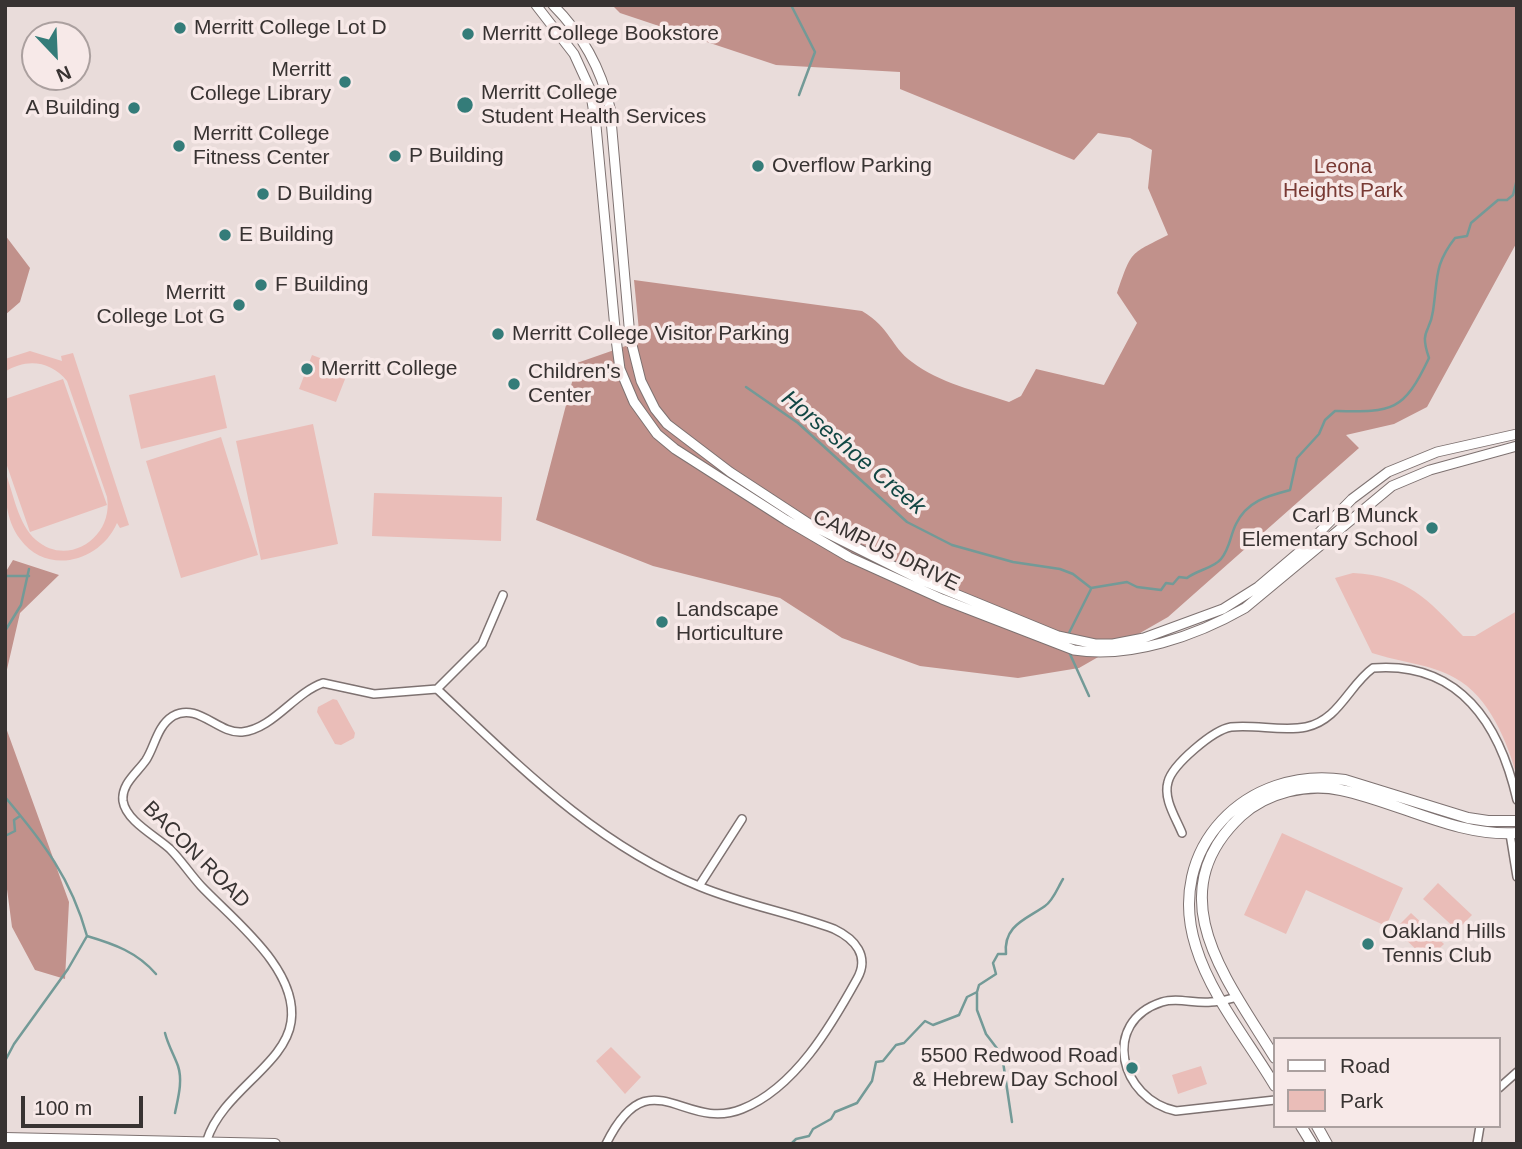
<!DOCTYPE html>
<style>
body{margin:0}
#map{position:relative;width:1522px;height:1149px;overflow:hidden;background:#e9dcda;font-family:Arial,sans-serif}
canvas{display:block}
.frame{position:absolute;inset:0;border:7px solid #383332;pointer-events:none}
.legend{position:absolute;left:1273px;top:1037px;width:228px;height:91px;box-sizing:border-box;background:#f7e9e8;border:2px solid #aba09f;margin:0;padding:9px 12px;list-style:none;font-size:21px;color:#383332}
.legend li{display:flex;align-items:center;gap:14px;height:35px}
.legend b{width:35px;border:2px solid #aba09f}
.north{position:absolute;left:21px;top:21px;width:70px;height:70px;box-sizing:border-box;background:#f7e9e8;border:2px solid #aba09f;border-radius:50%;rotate:157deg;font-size:19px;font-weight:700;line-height:28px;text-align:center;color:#383332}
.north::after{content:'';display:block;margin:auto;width:24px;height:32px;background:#347c79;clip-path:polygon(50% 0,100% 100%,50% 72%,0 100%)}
.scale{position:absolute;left:21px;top:1096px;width:122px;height:32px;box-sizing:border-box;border:4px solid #383332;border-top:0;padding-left:9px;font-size:21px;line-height:24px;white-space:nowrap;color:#383332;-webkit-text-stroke:5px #f7e9e8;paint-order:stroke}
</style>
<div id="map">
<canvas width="1522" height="1149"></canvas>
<div class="frame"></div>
<ul class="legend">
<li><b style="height:9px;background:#fff"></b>Road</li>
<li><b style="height:19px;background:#eabdb8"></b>Park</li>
</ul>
<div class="north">N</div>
<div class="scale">100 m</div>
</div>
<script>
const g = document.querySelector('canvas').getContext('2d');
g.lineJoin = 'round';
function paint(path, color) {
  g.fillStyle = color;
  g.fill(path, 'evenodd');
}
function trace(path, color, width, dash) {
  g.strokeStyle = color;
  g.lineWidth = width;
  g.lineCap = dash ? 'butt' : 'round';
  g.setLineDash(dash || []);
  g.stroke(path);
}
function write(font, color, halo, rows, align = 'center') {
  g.font = font + ' Arial,sans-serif';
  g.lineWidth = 7;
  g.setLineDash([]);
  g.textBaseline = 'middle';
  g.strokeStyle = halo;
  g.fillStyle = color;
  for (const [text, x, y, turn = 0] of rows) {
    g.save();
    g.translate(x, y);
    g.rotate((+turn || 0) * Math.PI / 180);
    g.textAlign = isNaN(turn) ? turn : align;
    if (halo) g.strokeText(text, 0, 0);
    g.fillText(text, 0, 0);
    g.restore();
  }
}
paint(new Path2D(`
 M 30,351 L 62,361 L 61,356 L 73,353 L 129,525 L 120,528 L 117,523 C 100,562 47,576 20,539 C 5,519 5,494 5,471 C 13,492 18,525 36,540 C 68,568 114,537 107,497 L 67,381 C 51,361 26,358 5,372 L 5,359 Z
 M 312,355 L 349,369 L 336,402 L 299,389 Z
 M 215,375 L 227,428 L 141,449 L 129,395 Z
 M 63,379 L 107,505 L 30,532 L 5,460 L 5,399 Z
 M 313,424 L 338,544 L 261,560 L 236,441 Z
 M 221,437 L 258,555 L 181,578 L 146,461 Z
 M 374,493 L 502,497 L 501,541 L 372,536 Z
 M 1353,573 C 1408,576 1427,599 1463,636 L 1475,636 L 1517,611 L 1517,777 C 1508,743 1489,696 1455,678 C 1431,664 1399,662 1372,653 L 1335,578 Z
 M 333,699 L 337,700 L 355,733 L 354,738 L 341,745 L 335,744 L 317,712 L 318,707 Z
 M 1282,833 L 1403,888 L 1386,926 L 1306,890 L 1286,934 L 1244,915 Z
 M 1438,883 L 1472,915 L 1457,930 L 1423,899 Z
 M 1411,913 L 1444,944 L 1427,960 L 1395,929 Z
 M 611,1047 L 641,1077 L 625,1094 L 596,1061 Z
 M 1201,1066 L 1207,1084 L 1178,1094 L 1172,1075 Z`), '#eabdb8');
paint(new Path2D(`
 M 612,5 L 1517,5 L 1517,242 L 1427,407 L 1394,424 L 1346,435 L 1359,448 L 1168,617 L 1079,668 L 1018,678 L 920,666 L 842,638 L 780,598 L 653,566 L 536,520 L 577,363 L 640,341 L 634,280 L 862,311 C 891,328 890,346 912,362 C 939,383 977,391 1009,402 L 1021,396 L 1036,369 L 1104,385 L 1137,323 L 1117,293 C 1132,251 1128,255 1168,235 L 1148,188 L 1152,150 L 1130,138 L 1098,133 L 1074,160 L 900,89 L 900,72 L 776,65 L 620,13 Z
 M 5,235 L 30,268 L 20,302 L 5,315 Z
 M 13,560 L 59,575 L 20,613 L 5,678 L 5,573 Z
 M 5,725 L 69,902 L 65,979 L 35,970 L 12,927 L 5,874 Z`), '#c1918b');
trace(new Path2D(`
 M 791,5 L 815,52 L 799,95
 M 746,387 L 798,423 L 907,522 L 952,545 L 1013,562 L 1060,569 L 1073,574 L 1091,588 L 1127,582 L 1137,587 L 1161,590 L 1166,583 L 1173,584 L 1179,577 L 1187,578 C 1197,570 1214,568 1221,559 C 1230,548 1230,536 1236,524 C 1247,501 1267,496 1290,490 L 1297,458 L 1319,434 L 1325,420 L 1335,411 C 1392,412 1403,413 1429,358 C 1419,329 1430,334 1433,311 C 1438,278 1434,265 1455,238 L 1467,236 L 1471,223 L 1498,200 L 1507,200 L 1513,195 L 1517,179
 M 5,576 L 29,576
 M 5,631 L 21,605 L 29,569
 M 1069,633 L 1091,589
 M 1070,654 L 1089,696
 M 5,797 C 43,842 71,878 87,936 C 114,944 137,952 156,974
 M 5,836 L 15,831 L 14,820 L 20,816
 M 977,993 L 977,1010 L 986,1034 L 1002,1055 L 1012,1122
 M 165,1033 C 168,1045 174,1055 178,1066 C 183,1081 178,1098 175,1113
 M 5,1061 L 14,1044 L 68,969 L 87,936
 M 791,1144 L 796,1139 L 809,1136 L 813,1129 L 831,1119 L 835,1112 L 857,1103 L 872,1081 L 876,1062 L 883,1061 L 896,1045 L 904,1043 L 925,1021 L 933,1025 L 959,1015 L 967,997 L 977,992 L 979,985 L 996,974 L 993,963 L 998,954 L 1006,954 C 1003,925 1027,919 1045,906 C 1053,901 1058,887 1063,879`), '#739a97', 2.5);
const minor = new Path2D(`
 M 437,689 C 518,765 596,845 701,887 C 745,905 791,913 834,929 C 855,939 870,956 857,979 C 831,1026 795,1088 742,1109 C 683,1133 650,1055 606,1144
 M 1182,833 C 1176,818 1163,799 1168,782 C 1172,765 1213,730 1231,727 C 1255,724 1282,732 1306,727 C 1339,720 1349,685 1373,668 C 1460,661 1500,725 1517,800
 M 1510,834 L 1517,877
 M 699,886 L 742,819
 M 1237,997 C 1229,999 1219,1002 1211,1002 C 1194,1004 1178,997 1162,1002 C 1100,1022 1120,1099 1176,1111 L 1275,1100
 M 1499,1088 L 1517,1072
 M 207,1140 C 222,1092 285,1065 291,1022 C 299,969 232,919 201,886 C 190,874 181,860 170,849 C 156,836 126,821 123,801 C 121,784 137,773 146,760 C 155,746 157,726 173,716 C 198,702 218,734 242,732 C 273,729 294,693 323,683 L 374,694 L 437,689 L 482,644 L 503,595
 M 1477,1144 L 1480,1126`);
const tertiary = new Path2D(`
 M 536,5 L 574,54 L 590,89 L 596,126 L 616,339 L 620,369 L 634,402 L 657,434 L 675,449 L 786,520 L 849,557 L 942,599 L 1074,650 C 1130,659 1196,636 1245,608 L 1392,486 L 1430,470 L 1517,446
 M 553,5 C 582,34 601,68 610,108 L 630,337 L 641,381 L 655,409 L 667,424 L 730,472 L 811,525 L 919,579 L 1058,636 L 1095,644 L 1113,644 L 1144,638 L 1223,609 L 1258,587 L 1304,548 L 1352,499 L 1388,472 L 1437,452 L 1517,434`);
const secondary = new Path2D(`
 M 1275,1058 C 1229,982 1156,896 1241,816 C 1267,792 1307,783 1341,790 C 1399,802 1456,837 1517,833
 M 1275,1086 C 1249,1042 1211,996 1196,947 C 1164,848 1247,765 1345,780 L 1468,818 L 1488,821 L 1517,821
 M 1301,1126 L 1312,1144
 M 1317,1126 L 1327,1144
 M 5,1138 L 275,1144`);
trace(minor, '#7e7271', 10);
trace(tertiary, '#7e7271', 11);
trace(secondary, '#7e7271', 12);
trace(minor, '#fff', 7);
trace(tertiary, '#fff', 9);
trace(secondary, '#fff', 10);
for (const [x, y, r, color] of [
 [180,28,7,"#347c79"],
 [468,34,7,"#347c79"],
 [345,82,7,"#347c79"],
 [465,105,9,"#347c79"],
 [134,108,7,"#347c79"],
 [179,146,7,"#347c79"],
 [395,156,7,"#347c79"],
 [758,166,7,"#347c79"],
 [263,194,7,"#347c79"],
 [225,235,7,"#347c79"],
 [261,285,7,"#347c79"],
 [239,305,7,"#347c79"],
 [498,334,7,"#347c79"],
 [307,369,7,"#347c79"],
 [514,384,7,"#347c79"],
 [1432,528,7,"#347c79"],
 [662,622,7,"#347c79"],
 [1368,944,7,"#347c79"],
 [1132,1068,7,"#347c79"]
]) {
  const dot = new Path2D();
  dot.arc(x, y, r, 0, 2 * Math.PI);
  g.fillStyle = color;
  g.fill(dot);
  trace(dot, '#f7e9e8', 2.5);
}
write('21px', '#383332', '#f7e9e8', [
 ["Merritt College Lot D",194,28],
 ["Merritt College Bookstore",482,34],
 ["Merritt",331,70,"right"],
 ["College Library",331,94,"right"],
 ["Merritt College",481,93],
 ["Student Health Services",481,117],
 ["A Building",120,108,"right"],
 ["Merritt College",193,134],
 ["Fitness Center",193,158],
 ["P Building",409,156],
 ["Overflow Parking",772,166],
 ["D Building",277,194],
 ["E Building",239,235],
 ["F Building",275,285],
 ["Merritt",225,293,"right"],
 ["College Lot G",225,317,"right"],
 ["Merritt College Visitor Parking",512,334],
 ["Merritt College",321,369],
 ["Children's",528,372],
 ["Center",528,396],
 ["Carl B Munck",1418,516,"right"],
 ["Elementary School",1418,540,"right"],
 ["Landscape",676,610],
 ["Horticulture",676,634],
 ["Oakland Hills",1382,932],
 ["Tennis Club",1382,956],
 ["5500 Redwood Road",1118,1056,"right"],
 ["& Hebrew Day School",1118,1080,"right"]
], 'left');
write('21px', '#793a34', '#f7e9e8', [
 ["Leona",1343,167],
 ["Heights Park",1343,191]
]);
write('21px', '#383332', '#f7e9e8', [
 ["CAMPUS DRIVE",886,551,26],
 ["BACON ROAD",196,855,45]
]);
write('italic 23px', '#124744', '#f7e9e8', [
 ["Horseshoe Creek",853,453,40]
]);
</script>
